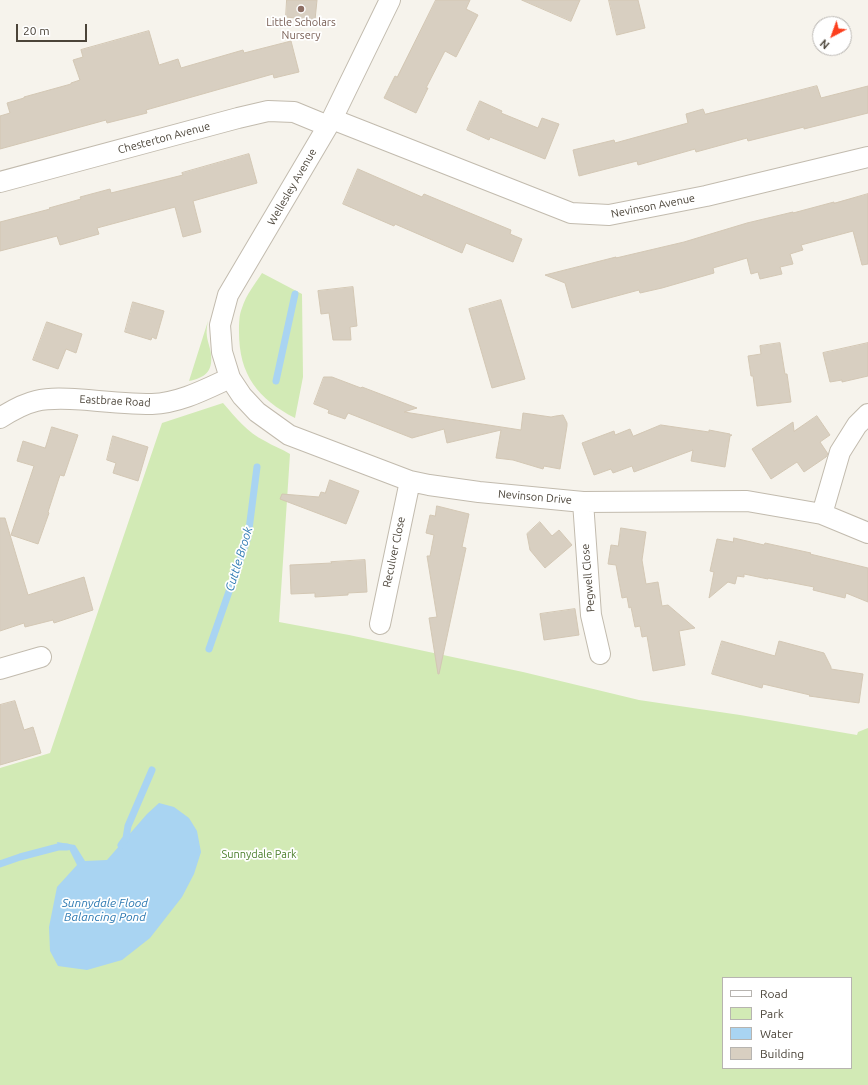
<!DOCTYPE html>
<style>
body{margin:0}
#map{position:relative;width:868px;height:1085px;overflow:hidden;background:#f6f3ec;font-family:Ubuntu,sans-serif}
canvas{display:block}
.legend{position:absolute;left:722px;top:977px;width:130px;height:92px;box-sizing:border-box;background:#fff;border:1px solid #b7b4b0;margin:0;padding:5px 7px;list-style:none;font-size:12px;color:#4b4439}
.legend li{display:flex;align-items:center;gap:8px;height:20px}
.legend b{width:20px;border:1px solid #b7b4b0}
.north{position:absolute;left:812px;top:16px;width:40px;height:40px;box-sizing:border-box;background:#fff;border:1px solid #b7b4b0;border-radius:50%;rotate:221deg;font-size:11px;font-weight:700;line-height:16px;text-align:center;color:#4b4439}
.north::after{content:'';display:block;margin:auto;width:14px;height:18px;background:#fc3f1d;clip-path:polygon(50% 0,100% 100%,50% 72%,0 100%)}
.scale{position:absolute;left:16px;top:24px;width:71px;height:18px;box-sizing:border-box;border:2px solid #4b4439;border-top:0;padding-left:5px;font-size:12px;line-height:14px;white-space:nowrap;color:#4b4439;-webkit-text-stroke:3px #fff;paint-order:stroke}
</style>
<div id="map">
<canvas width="868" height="1085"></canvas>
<ul class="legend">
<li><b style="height:5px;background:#fff"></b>Road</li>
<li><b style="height:11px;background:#d2eab5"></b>Park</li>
<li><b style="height:11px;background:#a9d4f2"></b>Water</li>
<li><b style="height:11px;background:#d8cfc1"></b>Building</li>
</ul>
<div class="north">N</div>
<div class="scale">20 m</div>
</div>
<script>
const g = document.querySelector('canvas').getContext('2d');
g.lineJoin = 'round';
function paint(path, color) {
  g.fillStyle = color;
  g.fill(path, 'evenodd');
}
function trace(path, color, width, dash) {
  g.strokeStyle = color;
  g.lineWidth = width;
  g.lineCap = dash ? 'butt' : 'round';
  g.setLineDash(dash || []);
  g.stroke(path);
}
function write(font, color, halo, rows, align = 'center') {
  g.font = font + ' Ubuntu,sans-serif';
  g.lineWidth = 3.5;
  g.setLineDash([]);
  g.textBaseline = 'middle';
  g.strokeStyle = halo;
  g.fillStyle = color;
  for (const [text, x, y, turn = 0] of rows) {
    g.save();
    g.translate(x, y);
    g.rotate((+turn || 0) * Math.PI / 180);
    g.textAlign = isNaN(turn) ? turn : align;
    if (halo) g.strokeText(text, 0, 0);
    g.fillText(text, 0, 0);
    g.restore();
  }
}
paint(new Path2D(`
 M 262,273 L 302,294 L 303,377 L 295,418 C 258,399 239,375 239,332 C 239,324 239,315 242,308 C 246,295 255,284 262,273 Z
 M 208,321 C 207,326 206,331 207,337 C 208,343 211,350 211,355 C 213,372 204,378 189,381 Z
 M 223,403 C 236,418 247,432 265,441 C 273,446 282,449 290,454 L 279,622 L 349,635 L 523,672 L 639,700 L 740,715 L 857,735 L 858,732 L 868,728 L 868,1085 L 0,1085 L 0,768 L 50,753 L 162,423 ZM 723,978 L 851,978 L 851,1068 L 723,1068 Z`), '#d2eab5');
paint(new Path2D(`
 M 159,803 L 174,807 L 189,818 L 197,831 L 201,852 L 194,874 L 182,897 L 150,938 L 122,960 L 87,970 L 58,966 L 50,951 L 49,927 L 57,887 L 77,865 L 69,849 L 59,850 L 57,842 L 75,845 L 85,861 L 107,860 L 147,814 Z`), '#a9d4f2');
trace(new Path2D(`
 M 276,381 L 295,294
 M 209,649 L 248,537 L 257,467
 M 121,845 L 126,838 L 128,826 L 152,770
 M 0,864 L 20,857 L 58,847 L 67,847`), '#a9d4f2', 7);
const building = new Path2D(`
 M 287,0 L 317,0 L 315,20 L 286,17 Z
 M 436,0 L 470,0 L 466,9 L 478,15 L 456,57 L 445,51 L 426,88 L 428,88 L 416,113 L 384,98 L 395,76 L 397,77 Z
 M 522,0 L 580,0 L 571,21 Z
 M 609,0 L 638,0 L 645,28 L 617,35 Z
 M 149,31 L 159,65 L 178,59 L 181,68 L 243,50 L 244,53 L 291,41 L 299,72 L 274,78 L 273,74 L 146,110 L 147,113 L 107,123 L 106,120 L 0,149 L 0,116 L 10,113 L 7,103 L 24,98 L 24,97 L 71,84 L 71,83 L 80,80 L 73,60 L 83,57 L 81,50 Z
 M 817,86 L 821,98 L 868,86 L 868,113 L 804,129 L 804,127 L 748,141 L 747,138 L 696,152 L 695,149 L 638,165 L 637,161 L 579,176 L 573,150 L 614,140 L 615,143 L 688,123 L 686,114 L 703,109 L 705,114 Z
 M 480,101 L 502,111 L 501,113 L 538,128 L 542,118 L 559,124 L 545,159 L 490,137 L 489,140 L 467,130 Z
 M 249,154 L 257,183 L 193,201 L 201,232 L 183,237 L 175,207 L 97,228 L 99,234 L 60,245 L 57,236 L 0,251 L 0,222 L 50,209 L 49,208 L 81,199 L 80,197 L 110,189 L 111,193 L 183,175 L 182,173 Z
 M 358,169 L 422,197 L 424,194 L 511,230 L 510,234 L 522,239 L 513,262 L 466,243 L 462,253 L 395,224 L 394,226 L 343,204 Z
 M 868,194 L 868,264 L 862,265 L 853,231 L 801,245 L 803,250 L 790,254 L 793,264 L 780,267 L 782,274 L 760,279 L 758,272 L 751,274 L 747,258 L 713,268 L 714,273 L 662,288 L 640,293 L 639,290 L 572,308 L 565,283 L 545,275 L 616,257 L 616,258 L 684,242 L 747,223 L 793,212 L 793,213 L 834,202 L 834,203 Z
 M 353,287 L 357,326 L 350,327 L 351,340 L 333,340 L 329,313 L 321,314 L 318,291 Z
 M 501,300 L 525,379 L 492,388 L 469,309 Z
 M 133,302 L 164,311 L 156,339 L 152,337 L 151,340 L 125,332 Z
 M 47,322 L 82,334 L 76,353 L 66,349 L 58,369 L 33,360 Z
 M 780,343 L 785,374 L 787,374 L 791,402 L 757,406 L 753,376 L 751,376 L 748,356 L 761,354 L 760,346 Z
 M 868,343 L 868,376 L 842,382 L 842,380 L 830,382 L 823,353 Z
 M 324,377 L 332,377 L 361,388 L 362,387 L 417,408 L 404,412 L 521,430 L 523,413 L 551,417 L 556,416 L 563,415 L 567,423 L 567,426 L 560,469 L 544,466 L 543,469 L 513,460 L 496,458 L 501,430 L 447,443 L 444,429 L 412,438 L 348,413 L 345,419 L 328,413 L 329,410 L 314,404 Z
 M 817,416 L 830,435 L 820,442 L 828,454 L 826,457 L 804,472 L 797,462 L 771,479 L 752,449 L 793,422 L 794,431 Z
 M 661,425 L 709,432 L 709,430 L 730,434 L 730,435 L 732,435 L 730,436 L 725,467 L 691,461 L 693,450 L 634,472 L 632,466 L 613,473 L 611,469 L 594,475 L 582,443 L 614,431 L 615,435 L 630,429 L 633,436 Z
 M 52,427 L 78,435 L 64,476 L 60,475 L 48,512 L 49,513 L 38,544 L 11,535 L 34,466 L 17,461 L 23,441 L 45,448 Z
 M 113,436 L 148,447 L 138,481 L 113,473 L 116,463 L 107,460 Z
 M 330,480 L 359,491 L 346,524 L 280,499 L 282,494 L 319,497 L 321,492 L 325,493 Z
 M 437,506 L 469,514 L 462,547 L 466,548 L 439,674 L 438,674 L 429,618 L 437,617 L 427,556 L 430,556 L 434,535 L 426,533 L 430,515 L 435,516 Z
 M 0,518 L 5,518 L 28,595 L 84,577 L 93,610 L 54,623 L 53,620 L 25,627 L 24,623 L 0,631 Z
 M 540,522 L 552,536 L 559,530 L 572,545 L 545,568 L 530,550 L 527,534 Z
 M 621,528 L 646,532 L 642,560 L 646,584 L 658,582 L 662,606 L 668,605 L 695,628 L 679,631 L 685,665 L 653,671 L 647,636 L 642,637 L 640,626 L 635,627 L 631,607 L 629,608 L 627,597 L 622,598 L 616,565 L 608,564 L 611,545 L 618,546 Z
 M 734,538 L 764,545 L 765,543 L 811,553 L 810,554 L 868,568 L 868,602 L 846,593 L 845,598 L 813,590 L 814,587 L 768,578 L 768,579 L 744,574 L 744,577 L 737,576 L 735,584 L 728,582 L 709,598 L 714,572 L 710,571 L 717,539 L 733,542 Z
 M 365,560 L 367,592 L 348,593 L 348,595 L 315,597 L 315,593 L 291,594 L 290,565 L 332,563 L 331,562 Z
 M 575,609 L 579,635 L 544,640 L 540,614 Z
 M 722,641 L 775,656 L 779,641 L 824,653 L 831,667 L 831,669 L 863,674 L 859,703 L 809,696 L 810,695 L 763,684 L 762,688 L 712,674 Z
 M 15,701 L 24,730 L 33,727 L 41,753 L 0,765 L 0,705 Z`);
paint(building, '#d8cfc1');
trace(building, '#d3c7b4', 1);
const minor = new Path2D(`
 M 390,0 L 332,119 L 228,295 L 220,325 L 222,352 L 230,378 L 242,396 L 257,412 L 289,435 L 410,481 L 429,485 L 479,492 L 583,502 L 747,501 L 822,514 L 868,533
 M 332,119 L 571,213 L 609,215 L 706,196 L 868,157
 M 0,182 L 238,118 L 268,111 L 294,112 L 328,126
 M 0,418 C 11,411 23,404 36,401 C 53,397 71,399 88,400 C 109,402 131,404 152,404 C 180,403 206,389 230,378
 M 583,502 L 584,516 L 591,615 L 600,654
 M 822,514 L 840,452 L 857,425 L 868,414
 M 380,624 L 410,481
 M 0,669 L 41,657`);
trace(minor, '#c2bbae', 22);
trace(minor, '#fff', 20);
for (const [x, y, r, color] of [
 [301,9,4,"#8d6e63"]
]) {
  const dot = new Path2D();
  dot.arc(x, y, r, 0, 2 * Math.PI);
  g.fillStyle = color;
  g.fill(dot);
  trace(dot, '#fff', 1.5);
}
write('11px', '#785e54', '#fff', [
 ["Little Scholars",301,22],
 ["Nursery",301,35]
]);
write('11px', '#4b4439', '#fff', [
 ["Chesterton Avenue",164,138,-15],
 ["Wellesley Avenue",292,187,-60],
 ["Nevinson Avenue",653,206,-11],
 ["Eastbrae Road",115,401,3],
 ["Nevinson Drive",535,497,5],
 ["Reculver Close",394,552,-78],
 ["Pegwell Close",588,578,-95]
]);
write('11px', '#4a7f2a', '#fff', [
 ["Sunnydale Park",259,854]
]);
write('italic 12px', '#2e7ab2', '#fff', [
 ["Cuttle Brook",239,559,-73],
 ["Sunnydale Flood",105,903],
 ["Balancing Pond",105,917]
]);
</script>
